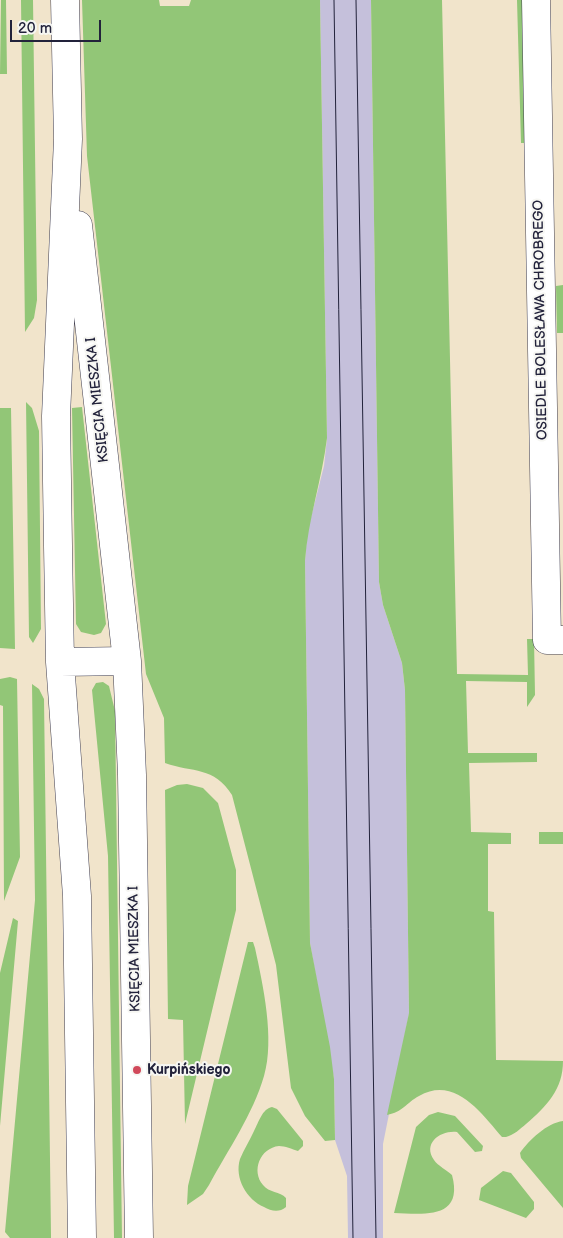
<!DOCTYPE html>
<meta charset="utf-8">
<style>
body{margin:0}
#map{position:relative;width:563px;height:1238px;overflow:hidden;background:#f1e4cb;font-family:"Balsamiq Sans",sans-serif}
canvas{display:block}
.scale{position:absolute;left:10px;top:20px;width:91px;height:22px;box-sizing:border-box;border:2px solid #22223b;border-top:0;padding-left:6px;font-size:15px;line-height:18px;white-space:nowrap;color:#22223b;-webkit-text-stroke:4px #f6f6f2;paint-order:stroke}
</style>
<div id="map">
<canvas width="563" height="1238"></canvas>
<div class="scale">20 m</div>
</div>
<script>
const g = document.querySelector('canvas').getContext('2d');
g.lineJoin = 'round';
function paint(path, color) {
  g.fillStyle = color;
  g.fill(path, 'evenodd');
}
function trace(path, color, width, dash) {
  g.strokeStyle = color;
  g.lineWidth = width;
  g.lineCap = dash ? 'butt' : 'round';
  g.setLineDash(dash || []);
  g.stroke(path);
}
function write(font, color, halo, rows, align = 'center') {
  g.font = font + ' "Balsamiq Sans",sans-serif';
  g.lineWidth = 4;
  g.setLineDash([]);
  g.textBaseline = 'middle';
  g.strokeStyle = halo;
  g.fillStyle = color;
  for (const [text, x, y, turn = 0] of rows) {
    g.save();
    g.translate(x, y);
    g.rotate((+turn || 0) * Math.PI / 180);
    g.textAlign = isNaN(turn) ? turn : align;
    if (halo) g.strokeText(text, 0, 0);
    g.fillText(text, 0, 0);
    g.restore();
  }
}
paint(new Path2D(`
 M 320,0 L 371,0 L 379,582 L 383,605 L 402,663 L 405,690 L 409,1014 L 383,1144 L 383,1238 L 348,1238 L 347,1176 L 335,1140 L 334,1079 L 310,943 L 305,561 L 307,533 L 324,466 L 327,438 Z`), '#c5c0db');
paint(new Path2D(`
 M 1,0 L 6,0 L 7,74 L 0,74 Z
 M 21,0 L 33,0 L 37,300 L 34,318 L 25,332 Z
 M 82,0 L 159,0 L 160,6 L 189,6 L 191,0 L 320,0 L 327,438 C 322,480 308,519 305,561 L 310,943 L 330,1047 L 334,1079 L 335,1140 L 325,1141 L 305,1116 L 291,1088 L 276,965 L 232,795 C 214,766 193,773 165,763 L 164,718 L 146,674 L 87,156 Z
 M 371,0 L 442,0 L 457,674 L 528,675 L 527,639 L 534,639 L 535,695 L 527,707 L 527,682 L 466,681 L 468,753 L 537,753 L 537,762 L 469,763 L 471,832 L 511,833 L 511,844 L 488,844 L 488,911 L 494,912 L 496,1060 L 563,1061 C 563,1089 547,1106 526,1124 C 520,1129 514,1135 506,1137 L 502,1137 C 482,1114 455,1075 419,1096 C 406,1103 403,1112 387,1115 L 409,1013 L 405,690 L 402,663 L 383,605 L 379,582 Z
 M 517,0 L 523,0 L 525,143 L 521,143 Z
 M 563,285 L 563,333 L 557,333 L 556,286 Z
 M 26,402 L 32,408 L 39,431 L 41,629 L 33,643 L 29,637 Z
 M 82,407 L 106,624 L 101,633 L 94,635 L 81,632 L 76,624 L 72,408 Z
 M 0,408 L 11,408 L 15,649 L 0,648 Z
 M 10,677 L 17,679 L 20,857 L 4,901 L 3,706 L 0,705 L 0,679 Z
 M 103,682 L 109,686 L 115,711 L 122,1238 L 114,1238 L 108,856 L 92,690 L 96,683 Z
 M 32,684 L 39,689 L 44,699 L 51,1235 L 51,1238 L 10,1238 L 5,1232 L 35,900 Z
 M 187,784 L 203,788 L 218,803 L 236,870 L 236,910 L 185,1124 L 183,1020 L 168,1019 L 165,790 L 177,785 Z
 M 539,832 L 563,832 L 563,864 L 563,844 L 539,844 Z
 M 13,918 L 18,921 L 0,1126 L 0,973 Z
 M 248,942 L 253,942 L 255,948 C 263,985 275,1039 264,1076 C 253,1114 228,1150 209,1185 L 203,1194 L 187,1205 L 188,1186 Z
 M 272,1107 L 277,1109 L 303,1141 L 303,1146 L 298,1151 C 292,1149 285,1146 279,1146 C 260,1148 251,1171 263,1185 C 269,1193 280,1191 286,1198 L 286,1207 C 279,1213 271,1211 264,1207 C 247,1200 234,1178 240,1159 C 244,1149 250,1140 254,1131 C 259,1122 262,1109 272,1107 Z
 M 438,1112 L 455,1116 L 483,1146 L 482,1151 L 475,1152 L 457,1132 C 441,1130 422,1143 434,1160 C 438,1166 447,1170 452,1175 C 464,1220 423,1214 394,1213 L 416,1127 L 429,1115 Z
 M 563,1121 L 563,1208 L 521,1158 L 520,1153 C 529,1140 547,1123 563,1121 Z
 M 503,1171 L 511,1173 L 534,1202 L 534,1209 L 526,1218 L 479,1200 L 481,1188 Z`), '#92c677');
const minor = new Path2D(`
 M 536,0 L 547,640 L 563,640`);
const tertiary = new Path2D(`
 M 65,0 L 68,139 L 56,416 L 58,546 L 60,662 L 77,896 L 82,1238
 M 78,225 L 127,661 L 132,775 L 139,1238
 M 60,662 L 127,661`);
trace(minor, '#413f51', 29);
trace(tertiary, '#413f51', 29);
trace(minor, '#fff', 28);
trace(tertiary, '#fff', 28);
trace(new Path2D(`
 M 334,0 L 353,1238
 M 356,0 L 376,1238`), '#22223b', 1);
for (const [x, y, r, color] of [
 [137,1070,5,"#d1495b"]
]) {
  const dot = new Path2D();
  dot.arc(x, y, r, 0, 2 * Math.PI);
  g.fillStyle = color;
  g.fill(dot);
  trace(dot, '#f6f6f2', 2);
}
write('14px', '#22223b', '#f6f6f2', [
 ["OSIEDLE BOLESŁAWA CHROBREGO",541,320,-91],
 ["KSIĘCIA MIESZKA I",98,400,-96],
 ["KSIĘCIA MIESZKA I",135,949,-91]
]);
write('bold 14px', '#22223b', '#f6f6f2', [
 ["Kurpińskiego",147,1070]
], 'left');
</script>
